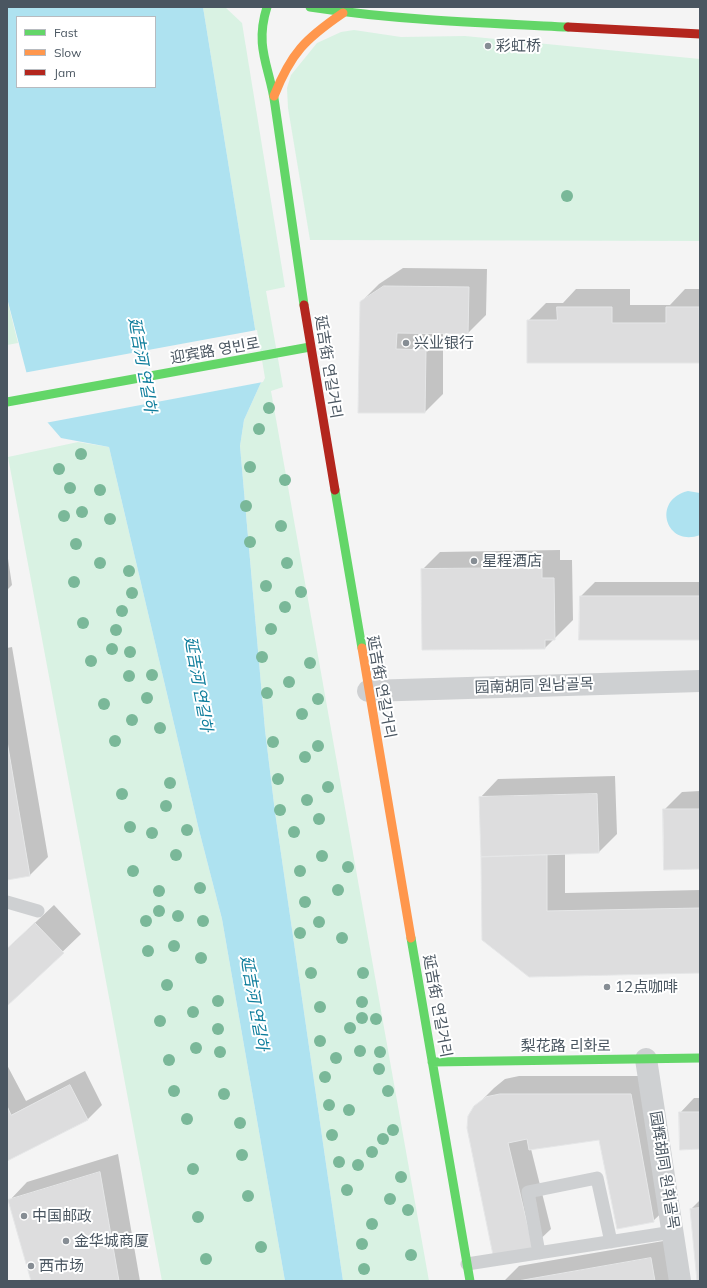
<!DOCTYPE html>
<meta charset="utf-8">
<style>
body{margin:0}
#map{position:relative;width:707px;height:1288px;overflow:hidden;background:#f4f4f4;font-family:Mulish,sans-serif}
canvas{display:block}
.frame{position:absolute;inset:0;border:8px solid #4a5661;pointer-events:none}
.legend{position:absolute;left:16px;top:16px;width:140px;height:72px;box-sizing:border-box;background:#fff;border:1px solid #b7bbc0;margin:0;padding:5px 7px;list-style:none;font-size:12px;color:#4a5661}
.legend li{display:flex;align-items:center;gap:8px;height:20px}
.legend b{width:20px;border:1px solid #b7bbc0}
</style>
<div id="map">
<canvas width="707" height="1288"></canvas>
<div class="frame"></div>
<ul class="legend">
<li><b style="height:5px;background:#63d668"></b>Fast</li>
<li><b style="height:5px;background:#ff974d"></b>Slow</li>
<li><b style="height:5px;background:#b3261e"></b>Jam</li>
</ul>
</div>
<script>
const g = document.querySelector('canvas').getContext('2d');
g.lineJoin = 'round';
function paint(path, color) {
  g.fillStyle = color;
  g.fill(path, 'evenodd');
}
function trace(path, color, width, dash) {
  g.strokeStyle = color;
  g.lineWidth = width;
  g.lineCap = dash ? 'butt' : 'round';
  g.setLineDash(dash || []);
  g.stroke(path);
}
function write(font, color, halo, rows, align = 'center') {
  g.font = font + ' Mulish,"Noto Sans SC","Noto Sans KR",sans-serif';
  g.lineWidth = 4;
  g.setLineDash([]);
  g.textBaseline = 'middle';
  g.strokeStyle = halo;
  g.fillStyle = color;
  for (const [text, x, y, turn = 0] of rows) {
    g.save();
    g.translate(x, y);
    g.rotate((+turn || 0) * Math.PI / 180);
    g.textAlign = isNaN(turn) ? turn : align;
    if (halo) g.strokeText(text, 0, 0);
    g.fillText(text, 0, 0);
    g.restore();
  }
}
paint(new Path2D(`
 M 203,7 L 225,7 L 242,23 L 285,287 L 266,291 L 283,387 L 271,391 L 429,1281 L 343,1281 L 275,812 L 265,730 L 240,446 L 244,420 L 263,378 Z
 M 354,30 L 401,37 L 465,36 L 700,59 L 700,241 L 310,240 L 288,108 L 287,88 L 291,75 L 317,43 L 341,32 Z
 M 7,299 L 18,343 L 7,345 Z
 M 78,442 L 109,447 L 199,830 L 222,919 L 285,1281 L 162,1281 L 8,457 Z`), '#d9f2e3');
paint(new Path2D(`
 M 7,7 L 203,7 L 263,378 L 244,420 L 240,446 L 265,730 L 275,812 L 343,1281 L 285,1281 L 222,919 L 199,830 L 109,447 L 61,438 L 36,409 L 7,298 ZM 17,17 L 155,17 L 155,87 L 17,87 Z
 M 688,491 L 700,493 L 700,535 C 666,548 651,500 688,491 Z`), '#aee2f0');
paint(new Path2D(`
 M 257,330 L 265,378 L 263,382 L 45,423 L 34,410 L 23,373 Z`), '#f4f4f4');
paint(new Path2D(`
 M 403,268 L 487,269 L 486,315 L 468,333 L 443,333 L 443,394 L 425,412 L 361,302 L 379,284 Z
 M 576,289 L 630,289 L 630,305 L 670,305 L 685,289 L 700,289 L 700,362 L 528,362 L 528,321 L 546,303 L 563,303 Z
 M 560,550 L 560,560 L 572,560 L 573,620 L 545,648 L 422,570 L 440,552 Z
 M 7,552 L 12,585 L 7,590 Z
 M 595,582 L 700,582 L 700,639 L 581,596 Z
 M 12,647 L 48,857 L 30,875 L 7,879 L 7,648 Z
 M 615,776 L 617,834 L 599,852 L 565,853 L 565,893 L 700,890 L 700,972 L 483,939 L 480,798 L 498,779 Z
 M 700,791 L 700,868 L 664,810 L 682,792 Z
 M 54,905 L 81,934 L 7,1005 L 7,949 Z
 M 7,1065 L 26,1101 L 85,1071 L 102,1105 L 88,1119 L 7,1160 Z
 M 519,1076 L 649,1076 L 672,1203 L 653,1221 L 600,1139 L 531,1149 L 551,1229 L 532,1247 L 475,1107 L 494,1088 L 505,1079 Z
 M 694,1098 L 700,1098 L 700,1148 L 680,1113 Z
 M 118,1154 L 140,1281 L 32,1281 L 9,1201 L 27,1182 Z
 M 700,1200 L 700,1281 L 698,1281 L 691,1209 Z
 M 669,1240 L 676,1281 L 504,1281 L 519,1266 Z`), '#0003');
const building = new Path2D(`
 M 384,286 L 469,287 L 468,334 L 397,333 L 396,349 L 426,350 L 425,413 L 358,413 L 360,302 Z
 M 557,307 L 612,307 L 612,323 L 666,323 L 666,307 L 699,307 L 700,363 L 527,363 L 527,320 L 557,320 Z
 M 542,568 L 542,578 L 554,578 L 555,640 L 545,640 L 545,649 L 422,650 L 421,569 Z
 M 580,596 L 700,596 L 700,640 L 579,640 Z
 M 7,741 L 30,876 L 7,880 Z
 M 597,794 L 599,853 L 481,857 L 479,797 Z
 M 663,809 L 700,809 L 700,869 L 664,870 Z
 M 547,855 L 547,911 L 700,908 L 700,973 L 529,977 L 482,940 L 481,857 Z
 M 35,923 L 64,953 L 7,1006 L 7,949 Z
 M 70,1085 L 88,1120 L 7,1161 L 7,1106 L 11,1115 Z
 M 500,1094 L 631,1094 L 654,1222 L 617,1229 L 599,1140 L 529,1150 L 527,1139 L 508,1143 L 533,1248 L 493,1255 L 467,1128 L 468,1116 L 474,1106 L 486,1097 Z
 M 679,1112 L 700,1112 L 700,1149 L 680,1150 Z
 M 100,1172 L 119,1281 L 31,1281 L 8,1200 Z
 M 700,1208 L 700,1281 L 697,1281 L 690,1209 Z
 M 651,1258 L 655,1281 L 518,1281 Z`);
paint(building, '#ddddde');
trace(building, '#e5e6e7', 1);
trace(new Path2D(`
 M 7,902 L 38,911
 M 539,1253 L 528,1192 L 597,1178 L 611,1242
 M 467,1264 L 673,1232`), '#ced0d2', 13);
trace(new Path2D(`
 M 368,691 L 700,681
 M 646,1059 L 680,1281`), '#ced0d2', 22);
trace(new Path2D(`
 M 267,7 C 254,48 270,67 275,105 C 285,172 294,239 304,305
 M 310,7 C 395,20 482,23 568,27
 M 7,402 L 310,347
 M 335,490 L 362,648
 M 411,938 L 470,1281
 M 432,1062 L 700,1058`), '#63d668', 9);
trace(new Path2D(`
 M 274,96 C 291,53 305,39 343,13
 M 362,648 L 411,938`), '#ff974d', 9);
trace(new Path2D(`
 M 568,27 L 700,34
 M 304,305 L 335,490`), '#b3261e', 9);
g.fillStyle = '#7ab899';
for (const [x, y] of [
 [567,196],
 [269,408],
 [259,429],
 [81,454],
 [250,467],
 [59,469],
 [285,480],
 [70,488],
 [100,490],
 [246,506],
 [82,512],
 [64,516],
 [110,519],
 [281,526],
 [250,542],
 [76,544],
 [100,563],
 [287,563],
 [129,571],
 [74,582],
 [266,586],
 [301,592],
 [132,593],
 [285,607],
 [122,611],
 [83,623],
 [271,629],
 [116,630],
 [112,649],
 [130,652],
 [262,657],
 [91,661],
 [310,663],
 [152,675],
 [129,676],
 [289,682],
 [267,693],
 [147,698],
 [318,699],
 [104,704],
 [302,714],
 [132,720],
 [160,728],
 [115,741],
 [273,742],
 [318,746],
 [305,757],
 [278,779],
 [170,783],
 [328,787],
 [122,794],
 [307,800],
 [166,806],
 [280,810],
 [319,819],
 [130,827],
 [187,830],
 [294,832],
 [152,833],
 [176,855],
 [322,856],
 [348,867],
 [133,871],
 [300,871],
 [200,888],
 [338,890],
 [159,891],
 [305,902],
 [159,911],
 [178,916],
 [146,921],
 [203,921],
 [319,922],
 [300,933],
 [342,938],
 [174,946],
 [148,951],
 [201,958],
 [311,973],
 [363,973],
 [167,985],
 [218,1001],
 [362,1002],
 [320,1007],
 [193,1012],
 [362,1018],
 [376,1019],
 [160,1021],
 [350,1028],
 [218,1029],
 [320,1041],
 [196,1048],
 [360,1051],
 [220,1052],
 [380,1052],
 [336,1058],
 [169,1060],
 [379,1069],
 [325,1077],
 [174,1091],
 [388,1091],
 [224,1094],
 [329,1105],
 [349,1110],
 [187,1119],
 [240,1123],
 [393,1130],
 [332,1135],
 [383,1139],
 [372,1152],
 [242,1155],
 [339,1162],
 [358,1165],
 [193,1169],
 [401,1177],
 [347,1190],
 [248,1196],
 [390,1199],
 [408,1210],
 [198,1217],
 [372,1224],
 [362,1244],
 [261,1247],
 [411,1255],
 [206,1259],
 [364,1269]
]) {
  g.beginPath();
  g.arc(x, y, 6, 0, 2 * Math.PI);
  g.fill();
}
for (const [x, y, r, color] of [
 [488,46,4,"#868d94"],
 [406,343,4,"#868d94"],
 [474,561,4,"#868d94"],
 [607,987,4,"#868d94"],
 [24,1216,4,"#868d94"],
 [66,1241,4,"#868d94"],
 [31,1266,4,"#868d94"]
]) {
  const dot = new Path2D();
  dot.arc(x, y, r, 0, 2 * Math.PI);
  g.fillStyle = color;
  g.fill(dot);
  trace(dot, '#fff', 1.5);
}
write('15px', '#4a5661', '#fff', [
 ["彩虹桥",496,46],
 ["兴业银行",414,343],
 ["星程酒店",482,561],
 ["12点咖啡",615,987],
 ["中国邮政",32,1216],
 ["金华城商厦",74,1241],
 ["西市场",39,1266]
], 'left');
write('15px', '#4a5661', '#fff', [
 ["迎宾路 영빈로",215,351,-10],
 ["延吉街 연길거리",328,367,81],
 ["园南胡同 원남골목",534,686,-2],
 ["延吉街 연길거리",381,687,80],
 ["延吉街 연길거리",437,1006,80],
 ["梨花路 리화로",566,1046],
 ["园辉胡同 원휘골목",664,1170,81]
]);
write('italic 16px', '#0c7c9b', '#fff', [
 ["延吉河 연길하",142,365,80],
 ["延吉河 연길하",198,684,80],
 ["延吉河 연길하",254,1003,80]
]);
</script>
